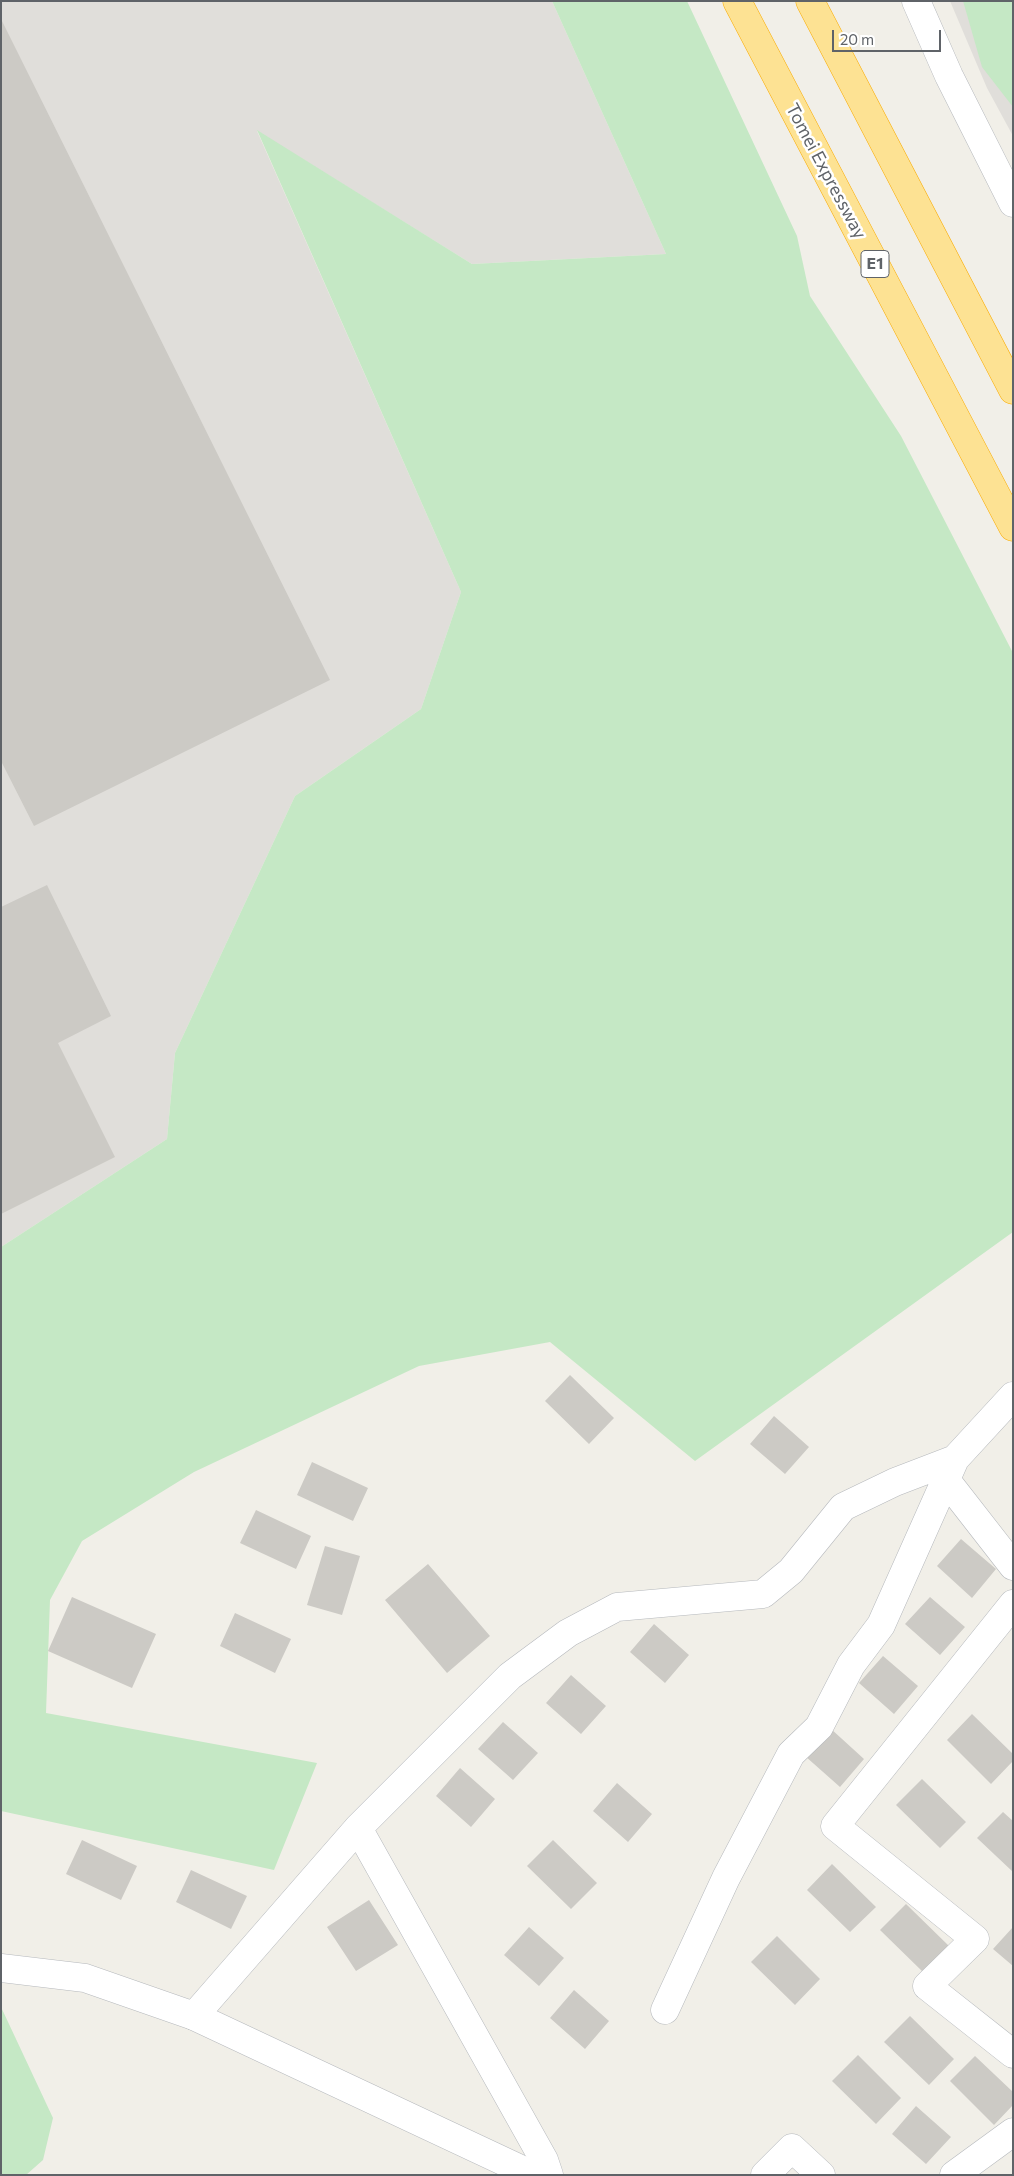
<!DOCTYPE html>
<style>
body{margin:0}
#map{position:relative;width:1014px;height:2176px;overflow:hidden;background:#f1efe8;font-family:Commissioner,sans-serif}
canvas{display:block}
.frame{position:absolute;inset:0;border:2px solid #5f6368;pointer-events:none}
.scale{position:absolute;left:832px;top:30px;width:109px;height:22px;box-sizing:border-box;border:2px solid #5f6368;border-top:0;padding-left:6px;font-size:15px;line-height:18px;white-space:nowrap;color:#5f6368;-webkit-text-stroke:4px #fff;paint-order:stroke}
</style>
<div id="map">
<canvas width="1014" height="2176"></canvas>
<div class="frame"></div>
<div class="scale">20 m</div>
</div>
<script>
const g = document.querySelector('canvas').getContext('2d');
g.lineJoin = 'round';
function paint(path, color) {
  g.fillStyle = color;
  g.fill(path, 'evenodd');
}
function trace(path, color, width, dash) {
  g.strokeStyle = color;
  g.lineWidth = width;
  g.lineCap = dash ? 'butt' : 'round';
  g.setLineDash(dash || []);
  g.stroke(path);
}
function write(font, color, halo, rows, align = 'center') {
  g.font = font + ' Commissioner,sans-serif';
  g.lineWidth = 5;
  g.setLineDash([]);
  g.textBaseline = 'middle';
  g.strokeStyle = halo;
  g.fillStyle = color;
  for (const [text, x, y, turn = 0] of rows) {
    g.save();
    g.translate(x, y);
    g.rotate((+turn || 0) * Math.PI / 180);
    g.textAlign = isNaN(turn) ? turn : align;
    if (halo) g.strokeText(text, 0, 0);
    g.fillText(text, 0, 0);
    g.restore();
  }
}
paint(new Path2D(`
 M 1,1 L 552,1 L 666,254 L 472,264 L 257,131 L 461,592 L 421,709 L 295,796 L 175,1053 L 167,1139 L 1,1247 Z
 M 950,1 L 1013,1 L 1013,136 L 987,88 Z`), '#e0deda');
paint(new Path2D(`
 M 552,1 L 687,1 L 797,236 L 810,296 L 901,436 L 1013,653 L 1013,1232 L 695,1461 L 550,1342 L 419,1366 L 194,1472 L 82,1541 L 50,1600 L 46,1713 L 317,1763 L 274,1870 L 1,1811 L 1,1247 L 167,1139 L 175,1053 L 295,796 L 421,709 L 461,592 L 257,130 L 472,264 L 666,254 Z
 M 963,1 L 1013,1 L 1013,107 L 982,67 Z
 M 1,2007 L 53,2118 L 43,2160 L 26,2175 L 1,2175 Z`), '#c5e8c5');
paint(new Path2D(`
 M 1,19 L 330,680 L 34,826 L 1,761 Z
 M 47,885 L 111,1016 L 58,1043 L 115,1157 L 1,1214 L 1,907 Z
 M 570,1375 L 614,1418 L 589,1444 L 545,1401 Z
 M 774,1416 L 809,1447 L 785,1474 L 750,1444 Z
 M 312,1462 L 368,1488 L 353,1521 L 297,1495 Z
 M 256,1510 L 311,1536 L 296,1569 L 240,1543 Z
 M 961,1539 L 996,1569 L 972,1598 L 937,1566 Z
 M 325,1546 L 360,1556 L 342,1615 L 307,1605 Z
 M 428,1564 L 490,1636 L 447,1673 L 385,1600 Z
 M 72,1597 L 156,1634 L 132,1688 L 48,1651 Z
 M 930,1597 L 965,1627 L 940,1655 L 905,1624 Z
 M 235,1613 L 291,1639 L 275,1673 L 220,1646 Z
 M 654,1624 L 689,1655 L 665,1683 L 630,1652 Z
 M 883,1656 L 918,1686 L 894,1714 L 859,1683 Z
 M 571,1675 L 606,1706 L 581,1734 L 546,1703 Z
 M 972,1714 L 1013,1754 L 1013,1761 L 991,1784 L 947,1740 Z
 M 503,1722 L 538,1753 L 513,1780 L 478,1749 Z
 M 830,1728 L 864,1759 L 840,1787 L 805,1756 Z
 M 460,1768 L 495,1799 L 471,1827 L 436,1796 Z
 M 922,1779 L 966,1822 L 940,1848 L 896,1805 Z
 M 617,1783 L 652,1814 L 628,1842 L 593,1811 Z
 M 1003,1812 L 1013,1821 L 1013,1872 L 977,1838 Z
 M 82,1840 L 137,1866 L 121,1900 L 66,1874 Z
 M 553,1840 L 597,1883 L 571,1909 L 527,1866 Z
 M 832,1864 L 876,1907 L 850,1932 L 807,1890 Z
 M 191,1870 L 247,1896 L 231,1929 L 176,1902 Z
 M 369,1900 L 398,1945 L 356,1971 L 327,1927 Z
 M 906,1904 L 950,1947 L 924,1973 L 880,1930 Z
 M 529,1927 L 564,1958 L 539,1986 L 504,1955 Z
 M 1013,1927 L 1013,1966 L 993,1949 Z
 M 777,1936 L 820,1979 L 795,2005 L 751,1962 Z
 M 574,1990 L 609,2021 L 585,2049 L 550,2018 Z
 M 910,2016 L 954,2059 L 929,2085 L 884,2042 Z
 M 858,2055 L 901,2098 L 876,2124 L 832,2081 Z
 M 975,2056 L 1013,2092 L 1013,2105 L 994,2125 L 950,2081 Z
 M 916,2106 L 951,2137 L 926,2164 L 892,2134 Z`), '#cccac5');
const minor = new Path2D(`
 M 946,1480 L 1013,1566
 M 1013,1604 L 835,1826 L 975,1939 L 927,1986 L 1013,2054
 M 358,1828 L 510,1676 L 568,1633 L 617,1607 L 763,1594 L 791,1571 L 843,1507 L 895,1482 L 955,1459 L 1013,1396
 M 665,2010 L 726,1878 L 791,1754 L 819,1727 L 851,1665 L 881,1625 L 955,1459
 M 194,2016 L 358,1828 L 544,2160 L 549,2175
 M 765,2175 L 792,2148 L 821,2175
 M 954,2175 L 1013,2132`);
const tertiary = new Path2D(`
 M 916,1 L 949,76 L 1013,203
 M 1,1968 L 85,1978 L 194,2016 L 520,2169 L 527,2175`);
const motorway = new Path2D(`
 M 737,1 L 1013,527
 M 810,1 L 1013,390`);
trace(minor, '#b5b8bc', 29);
trace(tertiary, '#b5b8bc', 29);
trace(motorway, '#f9ab00', 29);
trace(minor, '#fff', 28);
trace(tertiary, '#fff', 28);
trace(motorway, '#fde293', 28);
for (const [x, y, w] of [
 [875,264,28]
]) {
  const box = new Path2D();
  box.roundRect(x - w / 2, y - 13.5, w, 27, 4);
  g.fillStyle = '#fff';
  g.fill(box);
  trace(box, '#5f6368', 1);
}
write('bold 16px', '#5f6368', null, [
 ["E1",875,264]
]);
write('18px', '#5f6368', '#fff', [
 ["Tomei Expressway",826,171,62]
]);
</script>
